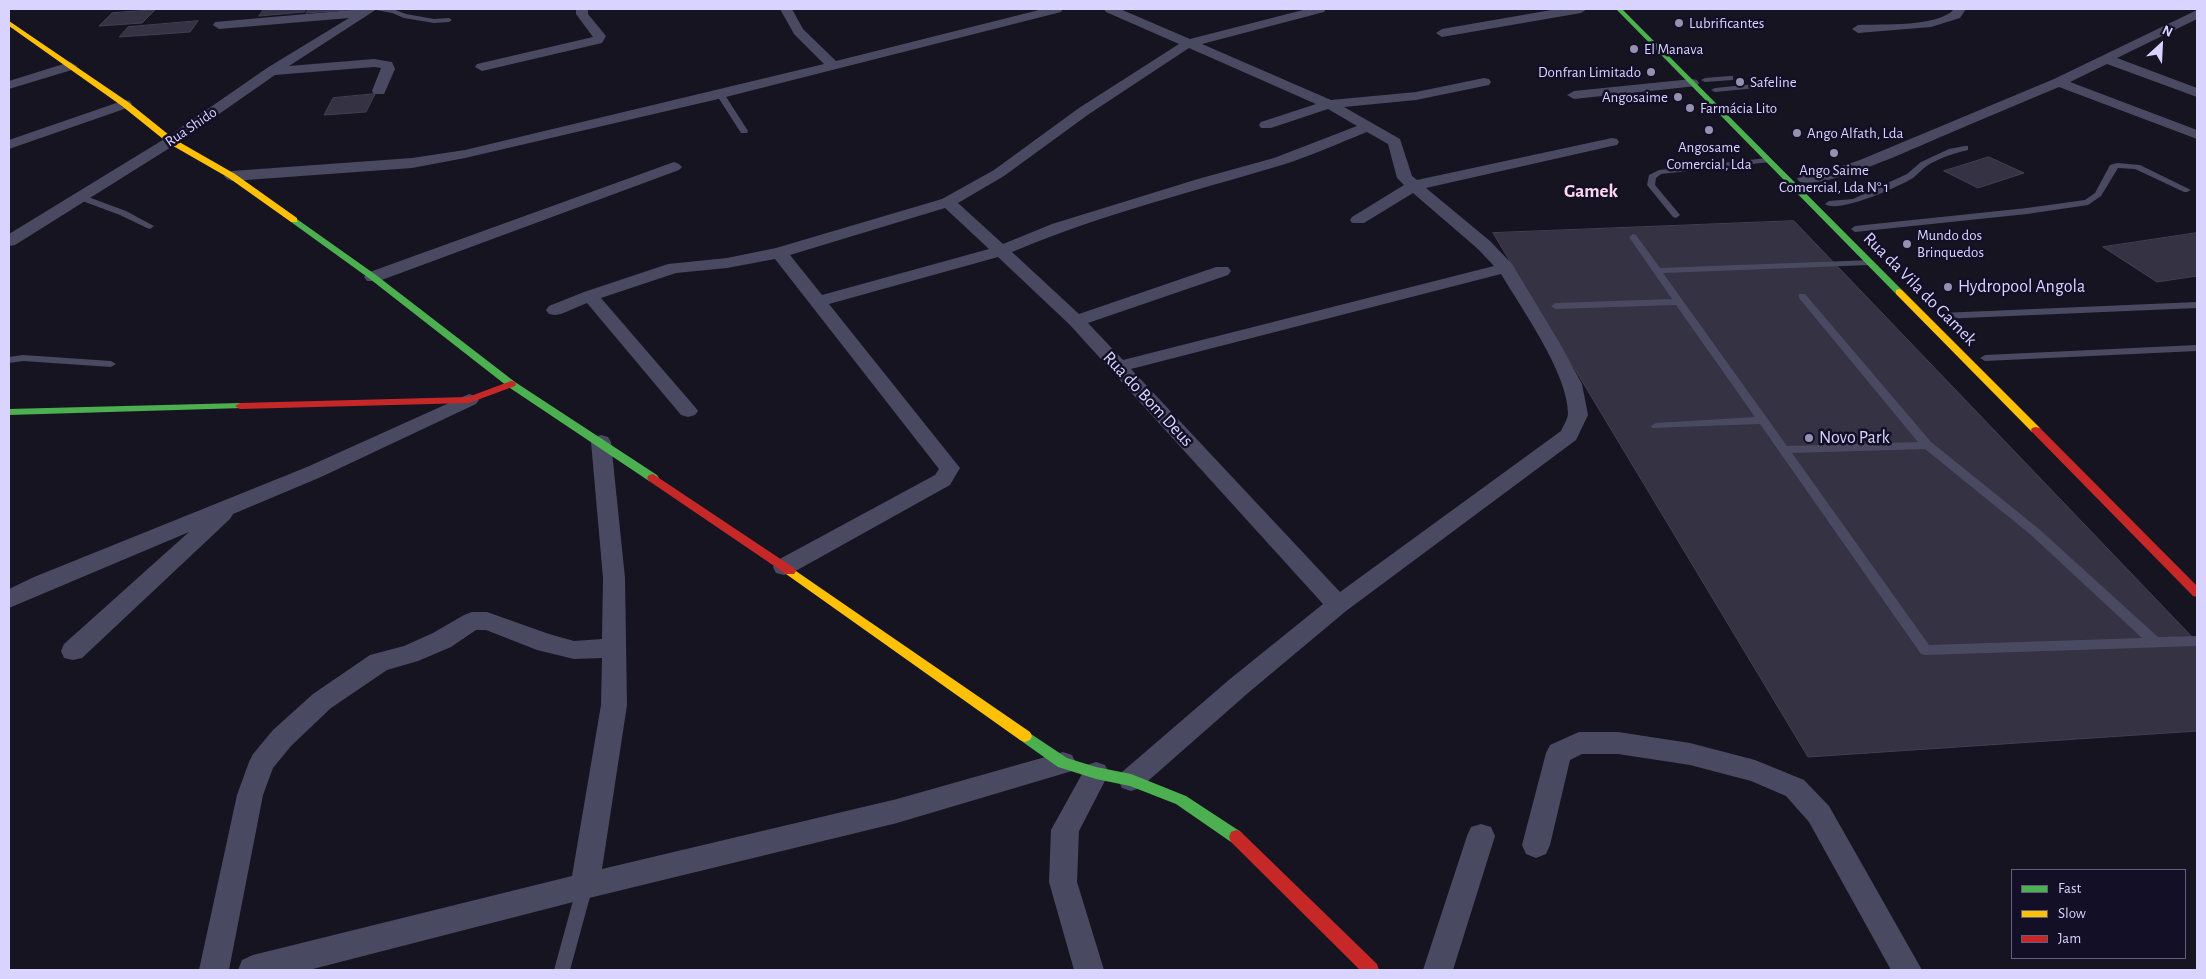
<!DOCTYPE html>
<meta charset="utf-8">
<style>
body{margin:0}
#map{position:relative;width:2206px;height:979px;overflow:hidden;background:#161421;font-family:"Alegreya Sans",sans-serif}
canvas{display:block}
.frame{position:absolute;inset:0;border:10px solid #d9d4ff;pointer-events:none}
.legend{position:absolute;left:2011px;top:869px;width:175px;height:90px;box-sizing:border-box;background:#130f26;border:1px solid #625e7d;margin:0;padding:6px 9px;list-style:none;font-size:15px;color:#d9d4ff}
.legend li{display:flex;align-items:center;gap:10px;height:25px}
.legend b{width:25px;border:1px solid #625e7d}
.north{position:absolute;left:2136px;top:20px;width:50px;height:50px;-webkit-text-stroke:4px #130f26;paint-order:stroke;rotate:25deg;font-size:14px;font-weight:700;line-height:20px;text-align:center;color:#d9d4ff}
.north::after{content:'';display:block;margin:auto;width:18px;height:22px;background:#d9d4ff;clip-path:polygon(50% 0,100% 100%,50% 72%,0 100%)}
</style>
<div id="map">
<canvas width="2206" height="979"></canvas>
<div class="frame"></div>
<ul class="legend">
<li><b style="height:6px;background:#4caf50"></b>Fast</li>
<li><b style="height:6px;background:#ffc107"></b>Slow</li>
<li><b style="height:6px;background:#c62828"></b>Jam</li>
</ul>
<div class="north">N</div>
</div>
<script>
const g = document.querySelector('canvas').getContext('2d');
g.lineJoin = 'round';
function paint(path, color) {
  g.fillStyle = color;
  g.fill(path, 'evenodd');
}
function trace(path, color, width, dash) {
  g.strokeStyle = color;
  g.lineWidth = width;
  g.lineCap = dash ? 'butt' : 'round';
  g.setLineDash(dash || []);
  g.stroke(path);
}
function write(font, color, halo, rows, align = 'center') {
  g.font = font + ' "Alegreya Sans",sans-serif';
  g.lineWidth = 5;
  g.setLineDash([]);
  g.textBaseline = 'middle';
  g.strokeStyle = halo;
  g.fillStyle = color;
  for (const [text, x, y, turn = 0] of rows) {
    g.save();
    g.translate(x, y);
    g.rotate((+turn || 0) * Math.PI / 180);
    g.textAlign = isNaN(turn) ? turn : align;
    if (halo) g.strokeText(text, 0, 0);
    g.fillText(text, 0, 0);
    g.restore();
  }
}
const building = new Path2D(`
 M 264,9 L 306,9 L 304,12 L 259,16 Z
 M 309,9 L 362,9 L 306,13 Z
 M 155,10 L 142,23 L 99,26 L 112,13 Z
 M 198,21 L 190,32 L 119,37 L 128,27 Z
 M 375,94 L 366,112 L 324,115 L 333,98 Z
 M 1989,157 L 2024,173 L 1978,188 L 1944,171 Z
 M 1794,221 L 2197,642 L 2197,731 L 1808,757 L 1493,233 Z
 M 2197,233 L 2197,276 L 2157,282 L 2103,247 Z`);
paint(building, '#343243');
trace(building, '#433f54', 1);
paint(new Path2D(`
 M 371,9 L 393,9 L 406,14 L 434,19 L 449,18 L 452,20 L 449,22 L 434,23 L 404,18 L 392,13 Z
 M 1730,76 L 1733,76 L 1733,80 L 1705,82 L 1701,80 L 1705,78 Z
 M 1785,81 L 1789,83 L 1788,85 L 1715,92 L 1711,90 L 1715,88 Z
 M 717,92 L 723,92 L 748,131 L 747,133 L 741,133 L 716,94 Z
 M 1965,146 L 1968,146 L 1968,150 C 1954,153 1940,158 1928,165 C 1922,169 1918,174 1913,178 C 1898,187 1838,214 1825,204 L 1829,201 L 1853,199 L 1907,174 L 1921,162 L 1949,149 Z
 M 1767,158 L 1771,160 L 1770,162 L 1661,174 L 1656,178 L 1655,185 L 1680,215 L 1676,218 L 1673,217 L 1647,185 L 1649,175 L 1659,170 Z
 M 2117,163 L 2140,165 L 2191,190 L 2187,192 L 2184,192 L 2135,169 L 2118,168 L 2101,196 L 2088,205 L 2027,214 L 1855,232 L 1851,229 L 1855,226 L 2027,208 L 2085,200 L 2095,193 L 2110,165 Z
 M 80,194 L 126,211 L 154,226 L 150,229 L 147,228 L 120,215 L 77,199 L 77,195 Z
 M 1633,234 L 1636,235 L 1660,268 L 1872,260 L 1872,264 L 1869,265 L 1663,273 L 1787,446 L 1918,442 L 1799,298 L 1799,294 L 1805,294 L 1931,442 L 2039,529 L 2158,637 L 2197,636 L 2197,646 L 1926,655 L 1921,654 L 1760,424 L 1652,428 L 1651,426 L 1656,423 L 1755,417 L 1676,305 L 1556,309 L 1551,306 L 1556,303 L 1672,299 L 1629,237 ZM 1925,449 L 2031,535 L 2142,638 L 1929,645 L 1792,453 Z
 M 2197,302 L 2197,308 L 1941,319 L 1936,316 L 1941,313 Z
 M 2197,345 L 2197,351 L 1985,361 L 1980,358 L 1985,355 Z
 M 23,355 L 111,361 L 116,364 L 111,367 L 23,361 L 9,363 L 9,357 Z
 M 585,879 L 590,881 L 593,886 L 570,970 L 554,970 L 577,886 L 580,881 Z`), '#4a4962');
paint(new Path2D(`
 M 363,9 L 377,9 L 289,66 L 374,59 L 392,62 L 395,69 L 384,94 L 374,94 L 372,91 L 381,68 L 374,67 L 275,75 L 176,144 L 15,245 L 9,246 L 9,234 L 166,138 L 267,68 L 349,18 L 219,29 L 213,25 L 215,22 Z
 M 576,9 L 588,9 L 588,14 L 606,36 L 602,43 L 482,71 L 475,67 L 477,64 L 593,37 L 576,14 Z
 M 780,9 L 792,9 L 803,29 L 836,61 L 1043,9 L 1063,9 L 1061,12 L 714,100 L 465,158 L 412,168 L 232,181 L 227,179 L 224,176 L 227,173 L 232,171 L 412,158 L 465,150 L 824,64 L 794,34 Z
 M 1104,9 L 1120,9 L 1190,39 L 1307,9 L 1326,9 L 1324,12 L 1202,44 L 1331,100 L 1416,92 L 1484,78 L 1489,79 L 1491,82 L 1489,85 L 1416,100 L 1344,107 L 1400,139 L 1412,176 L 1417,180 L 1612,138 L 1617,139 L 1619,142 L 1617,145 L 1612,146 L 1426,188 L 1490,241 L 1512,264 L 1559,342 L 1582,384 L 1588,415 L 1576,440 L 1346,611 L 1248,693 L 1140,788 L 1131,791 L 1122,788 L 1118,780 L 1122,772 L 1230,679 L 1323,604 L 1070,325 L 998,257 L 829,304 L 960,468 L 950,485 L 792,573 L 784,575 L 776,573 L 773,567 L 776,561 L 935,475 L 939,469 L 775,259 L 727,268 L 676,273 L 601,298 L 695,407 L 698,411 L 695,415 L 688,417 L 681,415 L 587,303 L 561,314 L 555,315 L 549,314 L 546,310 L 549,306 L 584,292 L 668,264 L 727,258 L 776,248 L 942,199 L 994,170 L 1079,108 L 1179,44 L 1106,12 ZM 1189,48 L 1316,104 L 1261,122 L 1259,125 L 1261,128 L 1271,128 L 1328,109 L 1357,126 L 1274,158 L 1198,179 L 1052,224 L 1003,244 L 958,203 L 1004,176 L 1089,114 ZM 1367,132 L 1388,144 L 1397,178 L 1404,185 L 1352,217 L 1350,220 L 1352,223 L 1364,223 L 1413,193 L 1478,249 L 1494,266 L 1123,360 L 1088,323 L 1228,275 L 1231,271 L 1228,267 L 1216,267 L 1079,314 L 1012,252 C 1100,215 1191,192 1282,165 C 1311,156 1339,143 1367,132 ZM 945,208 L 989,249 L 822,295 L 790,255 ZM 1501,274 C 1522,309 1568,374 1568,413 C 1568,419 1563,426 1561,431 L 1340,592 L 1131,369 Z
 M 1557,9 L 1587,9 L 1581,13 L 1442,37 L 1436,33 L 1442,29 Z
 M 1954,9 L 1966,9 L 1960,18 L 1931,27 L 1858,33 L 1852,29 L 1858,25 C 1880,24 1940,27 1954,9 Z
 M 2197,10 L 2197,19 L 2117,58 L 2197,88 L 2197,97 L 2107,64 L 2070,82 L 2197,130 L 2197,139 L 2059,87 C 2021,103 1982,119 1943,136 C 1914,148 1828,189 1800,182 L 1797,179 L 1800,176 L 1820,173 L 1860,160 L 2054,79 Z
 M 70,62 L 77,66 L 75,69 L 9,89 L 9,81 Z
 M 1692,79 L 1697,80 L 1699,83 L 1697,86 L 1574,99 L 1567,95 L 1574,91 Z
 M 125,100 L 130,101 L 132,104 L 130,107 L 9,149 L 9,140 Z
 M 674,162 L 679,164 L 682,167 L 679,170 L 379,281 L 367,281 L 364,277 L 367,273 Z
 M 469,394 L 476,396 L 479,400 L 476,404 L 321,477 L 233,514 L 230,519 L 82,658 L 73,660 L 64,658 L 61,651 L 64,644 L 189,532 L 9,608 L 9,589 L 34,577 L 307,467 Z
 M 601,435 L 608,437 L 611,442 L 625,578 L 627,705 L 602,869 L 897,799 L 1063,752 L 1072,755 L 1076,763 L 1072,771 L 897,823 L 585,899 L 309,970 L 238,970 L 242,960 L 253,955 L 572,876 L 601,705 L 602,658 L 574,659 L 537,650 L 486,630 L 476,630 L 451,647 L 418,661 L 387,670 L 331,708 L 291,746 L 273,768 L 263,795 L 229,970 L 199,970 L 237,795 L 249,762 L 253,754 L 273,730 L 313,694 L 370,655 L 404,646 L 433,633 L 464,615 L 472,612 L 487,612 L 549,634 L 574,641 L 602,639 L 603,578 L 591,442 L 594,437 Z
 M 1579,732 L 1618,732 L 1690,743 L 1755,760 L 1804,780 L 1829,806 L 1922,970 L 1891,970 L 1809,822 L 1786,796 L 1751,781 L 1690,765 L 1618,754 L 1582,754 L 1570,760 L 1550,845 L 1546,854 L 1536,858 L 1526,854 L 1522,845 L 1546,753 L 1550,745 Z
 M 1096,762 L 1105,765 L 1109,773 L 1079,831 L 1077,882 L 1104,970 L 1074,970 L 1049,882 L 1051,830 L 1087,765 Z
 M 1481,824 L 1491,827 L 1495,836 L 1453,970 L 1423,970 L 1467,836 L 1471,827 Z`), '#4a4962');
paint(new Path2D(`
 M 1616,9 L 1622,9 L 1902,290 L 1902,294 L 1896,294 Z
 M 294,217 L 376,275 L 515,382 L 657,475 L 659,478 L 657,481 L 649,481 L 507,386 L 370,279 L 291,222 L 291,218 Z
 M 240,403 L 245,406 L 244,408 L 9,415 L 9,409 Z
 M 1025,730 L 1067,758 L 1096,767 L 1131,774 L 1186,796 L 1241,832 L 1243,837 L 1241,842 L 1236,844 L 1231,842 L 1176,804 L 1130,786 L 1096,779 L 1058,767 L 1020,740 L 1018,736 L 1020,732 Z`), '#4caf50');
paint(new Path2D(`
 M 9,21 L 128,102 L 174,139 L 235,174 L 297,218 L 297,222 L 291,222 L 229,178 L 168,143 L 122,106 L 9,26 Z
 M 1899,289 L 1902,290 L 2040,428 L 2041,430 L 2040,432 L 2032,432 L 1896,294 L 1896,290 Z
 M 790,567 L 1030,732 L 1032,736 L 1030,740 L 1025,742 L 1020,740 L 786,574 L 784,571 L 786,568 Z`), '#ffc107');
paint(new Path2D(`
 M 511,381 L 515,382 L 516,384 L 515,386 L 469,403 L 240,409 L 235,406 L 240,403 L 468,397 Z
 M 2036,427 L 2040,428 L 2197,586 L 2197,597 L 2193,596 L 2032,432 L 2031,430 L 2032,428 Z
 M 653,474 L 794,568 L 796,571 L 794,574 L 786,574 L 649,481 L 647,478 L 649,475 Z
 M 1236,830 L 1241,832 L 1377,964 L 1379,970 L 1360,970 L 1231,842 L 1229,837 L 1231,832 Z`), '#c62828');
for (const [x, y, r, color] of [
 [1679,23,5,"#9591b1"],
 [1634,49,5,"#9591b1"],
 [1651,72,5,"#9591b1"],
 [1740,82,5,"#9591b1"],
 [1678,97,5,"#9591b1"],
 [1690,108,5,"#9591b1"],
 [1709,130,5,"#9591b1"],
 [1797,133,5,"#9591b1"],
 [1834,153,5,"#9591b1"],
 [1907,244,5,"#9591b1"],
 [1948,287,5,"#9591b1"],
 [1809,438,5,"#9591b1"]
]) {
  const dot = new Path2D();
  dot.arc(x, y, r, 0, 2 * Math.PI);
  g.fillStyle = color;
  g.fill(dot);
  trace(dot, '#130f26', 2);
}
write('15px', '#d9d4ff', '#130f26', [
 ["Lubrificantes",1689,23],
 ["El Manava",1644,49],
 ["Donfran Limitado",1641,72,"right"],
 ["Safeline",1750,82],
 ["Angosaime",1668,97,"right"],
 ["Farmácia Lito",1700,108],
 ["Ango Alfath, Lda",1807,133],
 ["Angosame",1709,147,"center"],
 ["Comercial, Lda",1709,164,"center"],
 ["Ango Saime",1834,170,"center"],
 ["Comercial, Lda N° 1",1834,187,"center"],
 ["Mundo dos",1917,235],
 ["Brinquedos",1917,252]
], 'left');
write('15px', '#d9d4ff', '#130f26', [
 ["Rua Shido",191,127,-34]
]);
write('18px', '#d9d4ff', '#130f26', [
 ["Hydropool Angola",1958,287],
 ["Novo Park",1819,438]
], 'left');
write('18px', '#d9d4ff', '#130f26', [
 ["Rua da Vila do Gamek",1920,289,45],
 ["Rua do Bom Deus",1148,399,47]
]);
write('bold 19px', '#ffd6f0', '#130f26', [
 ["Gamek",1591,191]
]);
</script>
